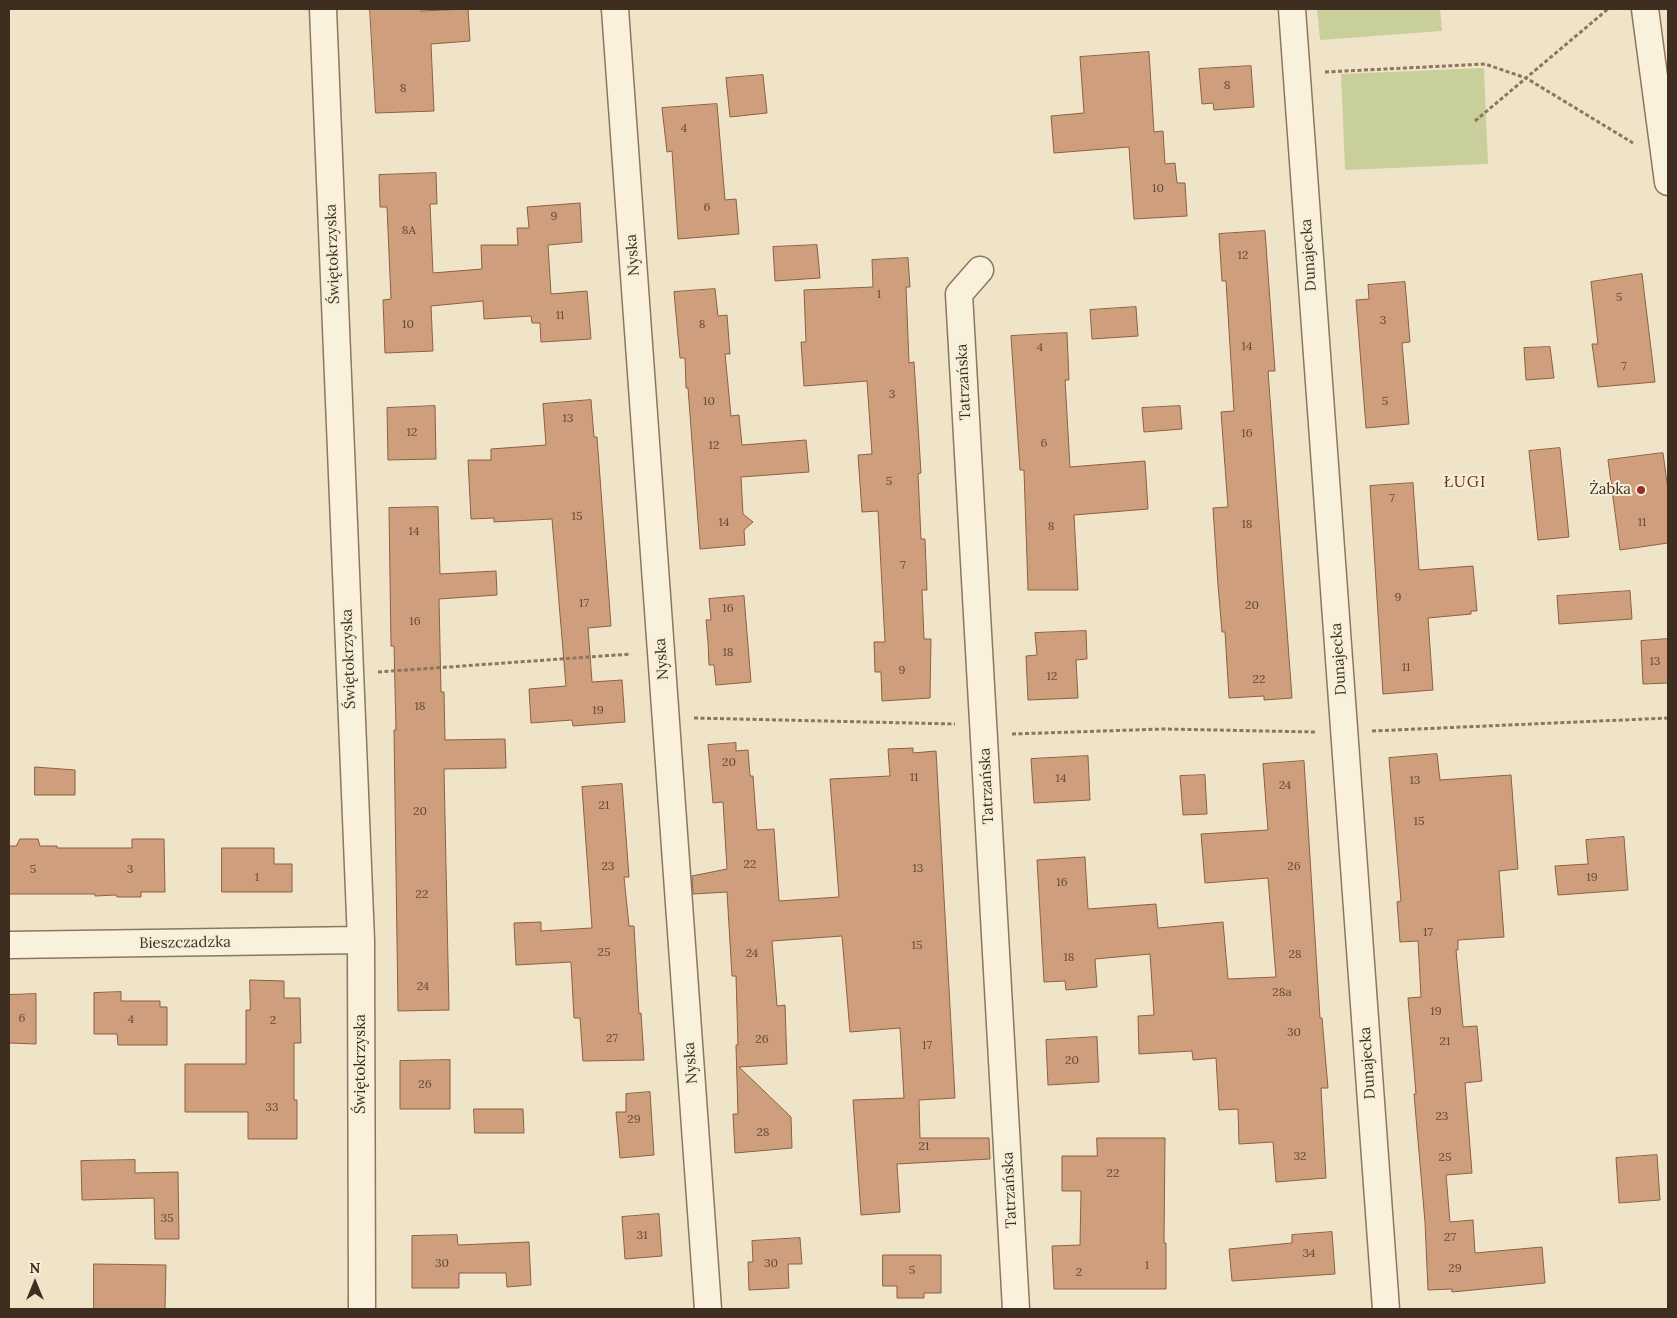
<!DOCTYPE html>
<meta charset="utf-8">
<style>
body{margin:0}
#map{position:relative;width:1677px;height:1318px;overflow:hidden;background:#f0e4c8;font-family:Lora,serif}
canvas{display:block}
.frame{position:absolute;inset:0;border:10px solid #3d2e20;pointer-events:none}
.north{position:absolute;left:10px;top:1258px;width:50px;height:50px;-webkit-text-stroke:4px #f7eed8;paint-order:stroke;rotate:0deg;font-size:14px;font-weight:700;line-height:20px;text-align:center;color:#3d2e20}
.north::after{content:'';display:block;margin:auto;width:18px;height:22px;background:#3d2e20;clip-path:polygon(50% 0,100% 100%,50% 72%,0 100%)}
</style>
<div id="map">
<canvas width="1677" height="1318"></canvas>
<div class="frame"></div>
<div class="north">N</div>
</div>
<script>
const g = document.querySelector('canvas').getContext('2d');
g.lineJoin = 'round';
function paint(path, color) {
  g.fillStyle = color;
  g.fill(path, 'evenodd');
}
function trace(path, color, width, dash) {
  g.strokeStyle = color;
  g.lineWidth = width;
  g.lineCap = dash ? 'butt' : 'round';
  g.setLineDash(dash || []);
  g.stroke(path);
}
function write(font, color, halo, rows, align = 'center') {
  g.font = font + ' Lora,serif';
  g.lineWidth = 4;
  g.setLineDash([]);
  g.textBaseline = 'middle';
  g.strokeStyle = halo;
  g.fillStyle = color;
  for (const [text, x, y, turn = 0] of rows) {
    g.save();
    g.translate(x, y);
    g.rotate((+turn || 0) * Math.PI / 180);
    g.textAlign = isNaN(turn) ? turn : align;
    if (halo) g.strokeText(text, 0, 0);
    g.fillText(text, 0, 0);
    g.restore();
  }
}
paint(new Path2D(`
 M 1317,9 L 1440,9 L 1442,31 L 1320,40 Z
 M 1484,68 L 1488,164 L 1345,170 L 1341,74 Z`), '#c9cf9b');
const building = new Path2D(`
 M 370,9 L 421,9 L 421,11 L 468,9 L 470,41 L 431,44 L 434,111 L 376,113 Z
 M 1149,52 L 1154,132 L 1163,131 L 1165,164 L 1175,163 L 1177,183 L 1185,183 L 1187,216 L 1134,219 L 1129,147 L 1054,153 L 1051,116 L 1084,113 L 1080,57 Z
 M 1251,66 L 1254,107 L 1214,110 L 1213,103 L 1202,104 L 1199,69 Z
 M 763,75 L 767,113 L 730,117 L 726,78 Z
 M 717,104 L 725,200 L 736,199 L 739,234 L 678,239 L 672,151 L 667,152 L 662,108 Z
 M 436,173 L 437,204 L 430,204 L 433,273 L 482,269 L 481,245 L 518,245 L 517,228 L 529,228 L 527,207 L 580,203 L 582,242 L 548,245 L 551,294 L 587,291 L 591,339 L 541,342 L 540,323 L 532,323 L 531,316 L 484,319 L 483,301 L 431,306 L 433,351 L 385,353 L 383,300 L 391,299 L 387,207 L 380,207 L 379,175 Z
 M 1265,231 L 1275,371 L 1268,371 L 1292,698 L 1264,700 L 1264,696 L 1229,698 L 1225,632 L 1222,632 L 1218,585 L 1213,508 L 1228,507 L 1221,412 L 1234,411 L 1226,281 L 1222,281 L 1219,234 Z
 M 817,245 L 820,278 L 775,281 L 773,247 Z
 M 908,258 L 910,287 L 906,287 L 909,363 L 914,362 L 921,473 L 918,474 L 921,539 L 925,539 L 927,590 L 922,590 L 924,639 L 931,639 L 930,698 L 882,701 L 881,672 L 875,672 L 874,642 L 885,642 L 878,511 L 862,512 L 858,455 L 872,454 L 867,381 L 804,386 L 801,342 L 806,342 L 804,290 L 873,287 L 872,260 Z
 M 1642,274 L 1655,382 L 1598,387 L 1592,344 L 1598,344 L 1591,282 Z
 M 1405,282 L 1410,342 L 1402,343 L 1409,424 L 1366,428 L 1356,300 L 1369,299 L 1368,285 Z
 M 715,289 L 718,316 L 727,315 L 730,354 L 725,354 L 731,416 L 739,415 L 742,445 L 806,440 L 809,472 L 741,477 L 743,514 L 753,522 L 744,530 L 745,545 L 700,549 L 688,388 L 686,388 L 685,358 L 680,358 L 674,292 Z
 M 1136,307 L 1138,336 L 1092,339 L 1090,310 Z
 M 1067,333 L 1069,380 L 1065,380 L 1070,467 L 1145,461 L 1148,509 L 1074,515 L 1078,590 L 1028,590 L 1024,470 L 1020,470 L 1011,336 Z
 M 1550,347 L 1554,378 L 1526,380 L 1524,348 Z
 M 591,400 L 594,437 L 597,437 L 611,626 L 588,628 L 592,682 L 622,680 L 625,722 L 573,726 L 572,720 L 531,723 L 529,689 L 566,686 L 552,519 L 494,522 L 494,518 L 471,519 L 468,460 L 491,460 L 491,449 L 546,445 L 543,404 Z
 M 435,406 L 436,459 L 388,460 L 387,408 Z
 M 1180,406 L 1182,429 L 1144,432 L 1142,408 Z
 M 1560,448 L 1569,537 L 1538,540 L 1529,451 Z
 M 1663,453 L 1668,490 L 1668,543 L 1620,550 L 1608,460 Z
 M 1413,483 L 1419,570 L 1473,566 L 1477,611 L 1471,611 L 1471,614 L 1428,618 L 1433,690 L 1383,694 L 1370,486 Z
 M 438,507 L 440,574 L 496,571 L 497,595 L 439,599 L 441,692 L 444,692 L 445,740 L 505,739 L 506,768 L 444,769 L 449,1010 L 398,1011 L 394,730 L 396,730 L 394,646 L 391,646 L 389,508 Z
 M 1630,591 L 1632,619 L 1559,624 L 1557,596 Z
 M 744,596 L 751,682 L 716,685 L 714,665 L 709,665 L 708,642 L 706,620 L 711,620 L 709,599 Z
 M 1086,631 L 1087,659 L 1076,660 L 1078,698 L 1028,700 L 1026,656 L 1037,655 L 1035,633 Z
 M 1668,639 L 1668,683 L 1643,684 L 1641,641 Z
 M 736,743 L 736,751 L 748,750 L 750,776 L 753,776 L 757,830 L 774,829 L 779,901 L 839,897 L 830,779 L 890,776 L 888,749 L 913,748 L 913,753 L 936,751 L 955,1098 L 919,1100 L 920,1138 L 989,1138 L 990,1159 L 897,1164 L 900,1212 L 861,1215 L 853,1100 L 904,1098 L 900,1028 L 850,1032 L 842,936 L 772,941 L 777,1006 L 785,1005 L 787,1064 L 739,1067 L 791,1117 L 792,1148 L 735,1153 L 733,1114 L 738,1114 L 736,1045 L 738,1045 L 736,976 L 732,976 L 727,892 L 693,894 L 692,876 L 727,869 L 723,802 L 713,803 L 708,745 Z
 M 1437,754 L 1440,780 L 1511,775 L 1518,869 L 1499,871 L 1504,937 L 1458,940 L 1458,950 L 1456,950 L 1463,1027 L 1477,1026 L 1482,1081 L 1465,1083 L 1472,1173 L 1446,1175 L 1450,1222 L 1473,1220 L 1475,1253 L 1542,1247 L 1545,1283 L 1452,1292 L 1452,1289 L 1428,1290 L 1425,1222 L 1414,1094 L 1416,1094 L 1408,998 L 1421,997 L 1418,941 L 1400,942 L 1397,902 L 1401,901 L 1389,758 Z
 M 1088,756 L 1090,800 L 1034,803 L 1031,759 Z
 M 1304,761 L 1320,1018 L 1322,1018 L 1328,1088 L 1321,1088 L 1326,1178 L 1276,1182 L 1273,1142 L 1239,1144 L 1238,1109 L 1219,1110 L 1216,1058 L 1193,1060 L 1192,1051 L 1139,1054 L 1138,1016 L 1154,1015 L 1150,954 L 1095,959 L 1097,987 L 1066,990 L 1065,981 L 1044,982 L 1037,860 L 1085,857 L 1088,909 L 1156,904 L 1158,928 L 1223,922 L 1228,979 L 1276,977 L 1268,878 L 1205,883 L 1201,834 L 1268,830 L 1263,764 Z
 M 35,767 L 75,770 L 75,795 L 35,795 Z
 M 1205,775 L 1207,814 L 1183,815 L 1180,776 Z
 M 622,784 L 629,877 L 624,877 L 629,926 L 634,926 L 639,1014 L 641,1013 L 644,1060 L 583,1061 L 580,1018 L 574,1018 L 571,962 L 516,965 L 514,923 L 541,922 L 541,931 L 592,928 L 582,787 Z
 M 1624,837 L 1628,890 L 1558,895 L 1555,866 L 1588,864 L 1586,840 Z
 M 20,839 L 38,839 L 40,846 L 57,846 L 57,848 L 132,848 L 132,839 L 164,839 L 165,892 L 141,892 L 141,897 L 117,897 L 116,895 L 95,896 L 95,894 L 9,894 L 9,846 L 16,846 Z
 M 222,848 L 274,848 L 274,864 L 292,864 L 292,892 L 222,892 Z
 M 250,980 L 284,981 L 284,998 L 300,998 L 301,1043 L 294,1043 L 294,1100 L 297,1100 L 297,1139 L 248,1139 L 248,1112 L 185,1112 L 185,1064 L 246,1064 L 246,1010 L 250,1010 Z
 M 121,992 L 121,1001 L 160,1001 L 160,1007 L 167,1007 L 167,1045 L 118,1045 L 117,1034 L 94,1034 L 94,993 Z
 M 36,994 L 36,1044 L 9,1043 L 9,995 Z
 M 1097,1037 L 1099,1082 L 1048,1085 L 1046,1040 Z
 M 450,1060 L 450,1109 L 400,1109 L 400,1061 Z
 M 650,1092 L 654,1155 L 620,1158 L 616,1112 L 626,1112 L 626,1094 Z
 M 474,1109 L 523,1109 L 524,1133 L 475,1133 Z
 M 1097,1138 L 1165,1138 L 1164,1243 L 1166,1243 L 1166,1289 L 1054,1289 L 1052,1246 L 1080,1245 L 1081,1191 L 1062,1191 L 1062,1156 L 1097,1156 Z
 M 1657,1155 L 1660,1200 L 1619,1203 L 1616,1158 Z
 M 135,1160 L 135,1173 L 178,1172 L 179,1239 L 155,1239 L 154,1198 L 82,1200 L 81,1161 Z
 M 659,1214 L 662,1256 L 625,1259 L 622,1217 Z
 M 1332,1232 L 1335,1274 L 1232,1281 L 1229,1249 L 1292,1243 L 1292,1235 Z
 M 457,1235 L 458,1245 L 529,1242 L 531,1285 L 507,1287 L 506,1273 L 459,1273 L 459,1288 L 412,1288 L 412,1236 Z
 M 800,1238 L 802,1264 L 788,1264 L 789,1288 L 749,1290 L 748,1262 L 753,1262 L 752,1241 Z
 M 883,1255 L 941,1255 L 941,1293 L 924,1293 L 924,1298 L 897,1298 L 897,1286 L 883,1286 Z
 M 94,1264 L 166,1265 L 165,1309 L 94,1309 Z`);
paint(building, '#cf9f7d');
trace(building, '#8d5f41', 1);
const minor = new Path2D(`
 M 323,9 L 361,940 L 362,1309
 M 615,9 L 708,1309
 M 1292,9 L 1386,1309
 M 1645,9 L 1668,182
 M 980,270 L 959,294 L 1016,1309
 M 9,945 L 361,940`);
trace(minor, '#8d765c', 29);
trace(new Path2D(`
 M 1325,72 L 1485,64 L 1526,78 L 1633,143
 M 1475,121 L 1608,9
 M 378,672 L 631,654
 M 694,718 L 955,724
 M 1372,731 L 1668,718
 M 1012,734 L 1163,729 L 1316,732`), '#8d765c', 3, [4, 2.5]);
trace(minor, '#faf1dc', 26);
for (const [x, y, r, color] of [
 [1641,490,5,"#9e2a2b"]
]) {
  const dot = new Path2D();
  dot.arc(x, y, r, 0, 2 * Math.PI);
  g.fillStyle = color;
  g.fill(dot);
  trace(dot, '#f7eed8', 2);
}
write('12px', '#624a37', null, [
 ["8",1227,86],
 ["8",403,89],
 ["4",684,129],
 ["10",1158,189],
 ["6",707,208],
 ["9",554,217],
 ["8A",409,231],
 ["12",1243,256],
 ["1",879,295],
 ["5",1619,298],
 ["11",560,316],
 ["3",1383,321],
 ["10",408,325],
 ["8",702,325],
 ["14",1247,347],
 ["4",1040,348],
 ["7",1624,367],
 ["3",892,395],
 ["10",709,402],
 ["5",1385,402],
 ["13",568,419],
 ["12",412,433],
 ["16",1247,434],
 ["6",1044,444],
 ["12",714,446],
 ["5",889,482],
 ["7",1392,499],
 ["15",577,517],
 ["14",724,523],
 ["11",1642,523],
 ["18",1247,525],
 ["8",1051,527],
 ["14",414,532],
 ["7",903,566],
 ["9",1398,598],
 ["17",584,604],
 ["20",1252,606],
 ["16",728,609],
 ["16",415,622],
 ["18",728,653],
 ["13",1655,662],
 ["11",1406,668],
 ["9",902,671],
 ["12",1052,677],
 ["22",1259,680],
 ["18",420,707],
 ["19",598,711],
 ["20",729,763],
 ["11",914,778],
 ["14",1061,779],
 ["13",1415,781],
 ["24",1285,786],
 ["21",604,806],
 ["20",420,812],
 ["15",1419,822],
 ["22",750,865],
 ["23",608,867],
 ["26",1294,867],
 ["13",918,869],
 ["5",33,870],
 ["3",130,870],
 ["1",257,878],
 ["19",1592,878],
 ["16",1062,883],
 ["22",422,895],
 ["17",1428,933],
 ["15",917,946],
 ["25",604,953],
 ["24",752,954],
 ["28",1295,955],
 ["18",1069,958],
 ["24",423,987],
 ["28a",1282,993],
 ["19",1436,1012],
 ["6",22,1019],
 ["4",131,1020],
 ["2",273,1021],
 ["30",1294,1033],
 ["27",612,1039],
 ["26",762,1040],
 ["21",1445,1042],
 ["17",927,1046],
 ["20",1072,1061],
 ["26",425,1085],
 ["33",272,1108],
 ["23",1442,1117],
 ["29",634,1120],
 ["28",763,1133],
 ["21",924,1147],
 ["32",1300,1157],
 ["25",1445,1158],
 ["22",1113,1174],
 ["35",167,1219],
 ["31",642,1236],
 ["27",1450,1238],
 ["34",1309,1254],
 ["30",442,1264],
 ["30",771,1264],
 ["1",1147,1266],
 ["29",1455,1269],
 ["5",912,1271],
 ["2",1079,1273]
]);
write('15px', '#3d2e20', '#f7eed8', [
 ["Świętokrzyska",333,254,-92],
 ["Nyska",633,255,-94],
 ["Dunajecka",1309,255,-94],
 ["Tatrzańska",964,382,-93],
 ["Świętokrzyska",349,659,-92],
 ["Nyska",662,659,-94],
 ["Dunajecka",1339,659,-94],
 ["Tatrzańska",987,786,-93],
 ["Bieszczadzka",185,943,-1],
 ["Nyska",691,1063,-94],
 ["Dunajecka",1368,1063,-94],
 ["Świętokrzyska",361,1064,-90],
 ["Tatrzańska",1010,1190,-93]
]);
write('15px', '#3d2e20', '#f7eed8', [
 ["Żabka",1631,490]
], 'right');
g.letterSpacing = '1px';
write('16px', '#6b2e1e', '#f7eed8', [
 ["ŁUGI",1465,482]
]);
g.letterSpacing = '0px';
</script>
